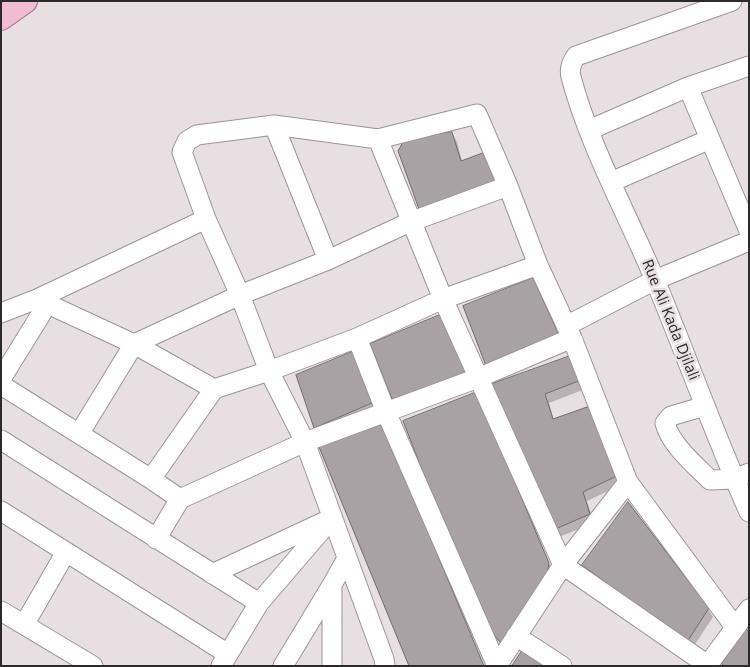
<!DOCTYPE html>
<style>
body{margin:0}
#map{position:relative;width:750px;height:667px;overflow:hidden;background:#e7dfe2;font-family:"Open Sans",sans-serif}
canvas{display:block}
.frame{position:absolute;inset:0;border:2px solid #2c2a2b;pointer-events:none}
</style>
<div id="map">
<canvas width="750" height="667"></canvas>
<div class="frame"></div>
</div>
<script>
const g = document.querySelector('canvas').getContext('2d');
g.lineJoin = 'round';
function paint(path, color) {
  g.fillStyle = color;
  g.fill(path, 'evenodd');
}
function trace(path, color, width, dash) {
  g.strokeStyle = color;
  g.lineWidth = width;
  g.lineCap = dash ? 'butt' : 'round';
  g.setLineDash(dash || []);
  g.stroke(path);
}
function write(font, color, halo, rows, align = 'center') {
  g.font = font + ' "Open Sans",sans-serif';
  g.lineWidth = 5;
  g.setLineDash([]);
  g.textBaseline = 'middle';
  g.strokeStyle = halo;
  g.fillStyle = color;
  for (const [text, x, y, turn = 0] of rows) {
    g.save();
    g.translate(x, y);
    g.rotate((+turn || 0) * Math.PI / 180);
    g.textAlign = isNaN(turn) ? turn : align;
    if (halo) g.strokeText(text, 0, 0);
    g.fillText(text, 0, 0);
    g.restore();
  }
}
paint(new Path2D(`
 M 452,133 L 457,142 L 462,161 L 487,153 L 501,189 L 425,217 Z
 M 352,353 L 378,411 L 320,436 L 315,427 Z
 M 572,357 L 585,389 L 549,403 L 554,420 L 590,407 L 621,485 L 587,501 L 594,523 L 559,537 L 493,384 Z
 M 481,402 L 553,573 L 506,650 L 488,629 Z
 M 387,434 L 484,666 L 410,666 Z
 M 583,565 L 708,609 L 713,617 L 692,649 L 588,574 Z`), '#0003');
const building = new Path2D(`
 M 452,132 L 461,161 L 488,151 L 497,180 L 419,209 L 398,151 L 404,140 Z
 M 533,278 L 559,335 L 486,366 L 463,306 Z
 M 447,312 L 472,372 L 394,404 L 370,344 Z
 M 352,352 L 374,402 L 314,428 L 296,375 Z
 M 573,355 L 581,380 L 545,394 L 553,419 L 590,406 L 617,476 L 583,492 L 590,514 L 553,530 L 492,384 Z
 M 477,392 L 549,563 L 547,575 L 501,643 L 481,620 L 403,421 Z
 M 383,424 L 484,666 L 409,666 L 319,447 Z
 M 628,502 L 709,608 L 687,642 L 582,565 Z
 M 745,629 L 749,631 L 749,666 L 724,666 L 722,664 Z
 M 522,651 L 545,666 L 512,666 Z`);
paint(building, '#a9a2a5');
trace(building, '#716b6d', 1);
const minor = new Path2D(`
 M 732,1 L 576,56 C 571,63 569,69 571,77 C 590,148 627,213 655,280 C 687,357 715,436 749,512
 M 688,87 L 749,231
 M 274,125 L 328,260
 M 589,130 L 688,87 L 749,66
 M 378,139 L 443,299 L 563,565 L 709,666
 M 611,182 L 710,139
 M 37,299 L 134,344 L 214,389
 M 1,313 L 37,299 L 206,219
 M 566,326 L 655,280 L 749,241
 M 357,338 L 386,412 L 497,666
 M 1,379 L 48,303
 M 1,385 L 151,479 L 180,499
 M 705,406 L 671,416 L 665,423 C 670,444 695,465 710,480 L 734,479 L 749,473
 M 79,434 L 134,344 L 240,295 L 328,260 L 410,222 L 508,186
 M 1,440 L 259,603
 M 151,479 L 214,389 L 269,371 L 357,338 L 443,299 L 538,265
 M 1,511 L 228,654
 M 156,539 L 180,499 L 305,442 L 478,378 L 572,338
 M 212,574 L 332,518 L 259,603 L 221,666
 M 332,585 L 332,666
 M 1,611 L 93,666
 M 24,625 L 66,552
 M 516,636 L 562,666
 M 283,666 L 332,585 L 347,558
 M 385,666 L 384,659 L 305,442 L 269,371 L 240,295 L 206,219 L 182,152 L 187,141 L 197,135 L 274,125 L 378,139 L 477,114 L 508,186 L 538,265 L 572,338 L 628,482 L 735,627
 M 497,666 L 563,565 L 628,482
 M 707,666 L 749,609`);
const major = new Path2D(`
 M 1,18 L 25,1`);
trace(minor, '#9c9598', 21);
trace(major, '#a56c85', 26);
trace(minor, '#fff', 19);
trace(major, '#f0bcd3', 24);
write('15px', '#2c2a2b', '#e7dfe2', [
 ["Rue Ali Kada Djilali",670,320,68]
]);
</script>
